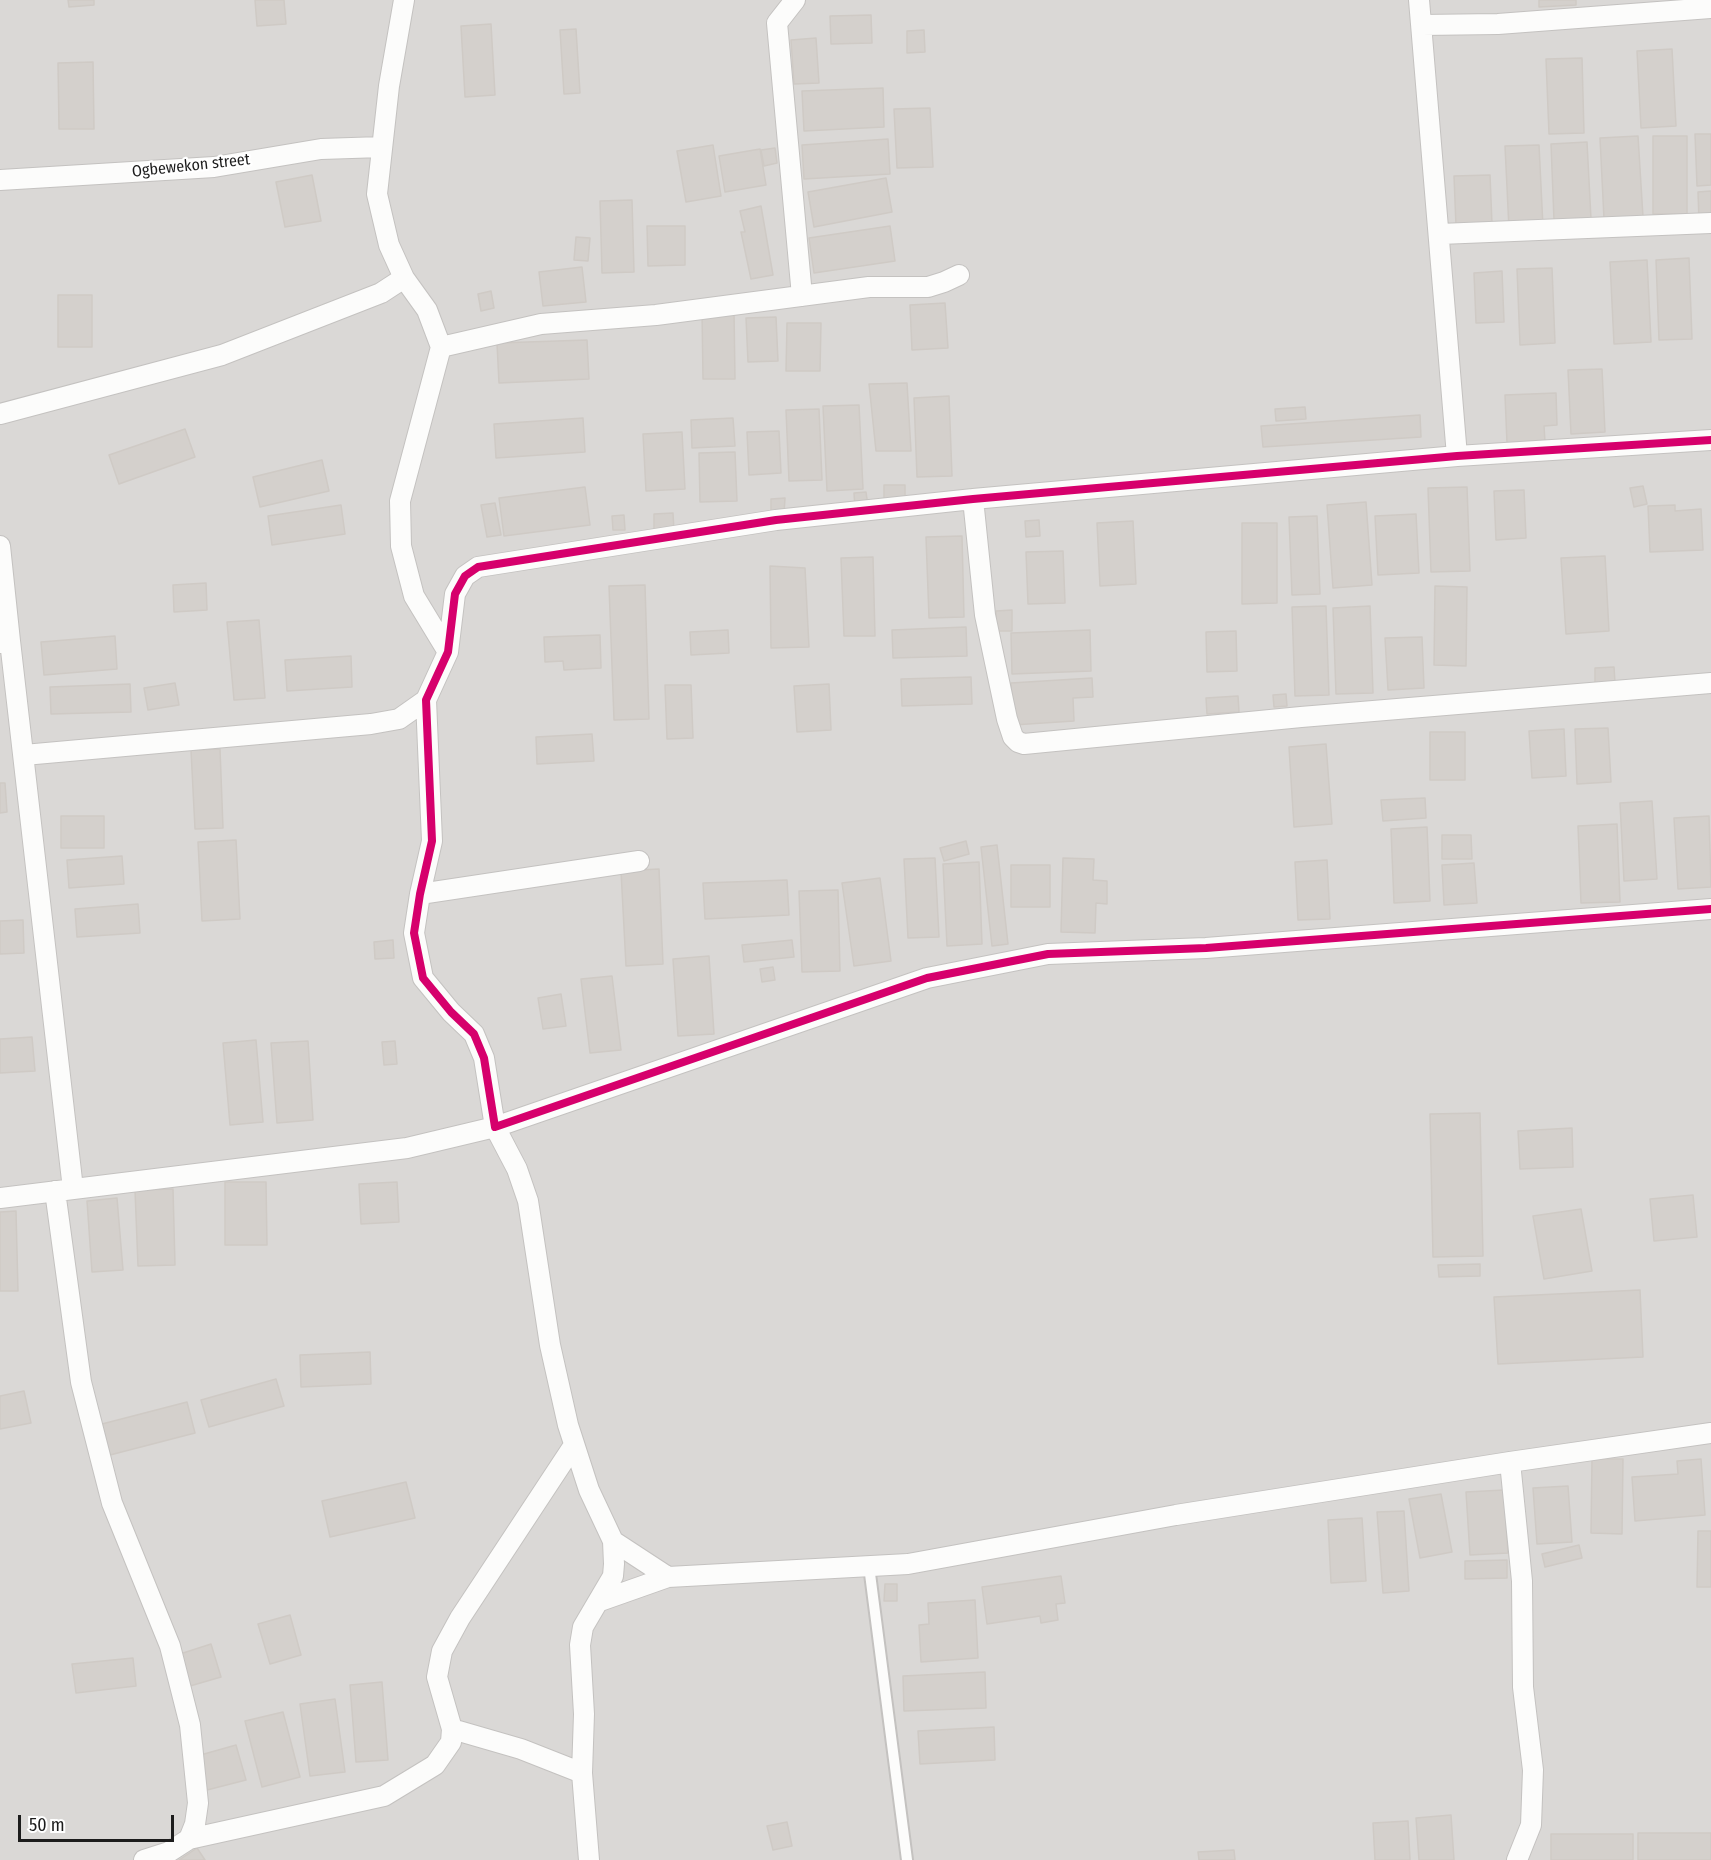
<!DOCTYPE html>
<style>
body{margin:0}
#map{position:relative;width:1711px;height:1860px;overflow:hidden;background:#ece9e4;font-family:"Fira Sans Condensed",sans-serif}
canvas{display:block}
.scale{position:absolute;left:18px;top:1815px;width:156px;height:27px;box-sizing:border-box;border:3px solid #1c1c1c;border-top:0;padding-left:8px;font-size:18px;line-height:21px;white-space:nowrap;color:#1c1c1c;-webkit-text-stroke:4px #fff;paint-order:stroke}
</style>
<div id="map">
<canvas width="1711" height="1860"></canvas>
<div class="scale">50 m</div>
</div>
<script>
const g = document.querySelector('canvas').getContext('2d');
g.lineJoin = 'round';
function paint(path, color) {
  g.fillStyle = color;
  g.fill(path, 'evenodd');
}
function trace(path, color, width, dash) {
  g.strokeStyle = color;
  g.lineWidth = width;
  g.lineCap = dash ? 'butt' : 'round';
  g.setLineDash(dash || []);
  g.stroke(path);
}
function write(font, color, halo, rows, align = 'center') {
  g.font = font + ' "Fira Sans Condensed",sans-serif';
  g.lineWidth = 4.5;
  g.setLineDash([]);
  g.textBaseline = 'middle';
  g.strokeStyle = halo;
  g.fillStyle = color;
  for (const [text, x, y, turn = 0] of rows) {
    g.save();
    g.translate(x, y);
    g.rotate((+turn || 0) * Math.PI / 180);
    g.textAlign = isNaN(turn) ? turn : align;
    if (halo) g.strokeText(text, 0, 0);
    g.fillText(text, 0, 0);
    g.restore();
  }
}
paint(new Path2D(`
 M 0,0 L 1711,0 L 1711,1860 L 0,1860 Z`), '#dad8d6');
const building = new Path2D(`
 M 68,0 L 94,0 L 94,5 L 69,7 Z
 M 255,0 L 284,0 L 286,24 L 257,26 Z
 M 1539,0 L 1576,0 L 1576,5 L 1539,7 Z
 M 871,15 L 872,43 L 831,44 L 830,16 Z
 M 491,24 L 495,95 L 465,97 L 461,26 Z
 M 576,29 L 580,93 L 564,94 L 560,30 Z
 M 924,30 L 925,52 L 907,53 L 907,31 Z
 M 816,38 L 819,83 L 794,84 L 791,40 Z
 M 1672,49 L 1676,126 L 1641,128 L 1637,51 Z
 M 1582,58 L 1584,133 L 1549,134 L 1546,59 Z
 M 93,62 L 94,129 L 59,129 L 58,63 Z
 M 883,88 L 884,127 L 804,131 L 802,91 Z
 M 930,108 L 933,167 L 897,168 L 894,109 Z
 M 1695,134 L 1711,134 L 1711,185 L 1697,186 Z
 M 1638,136 L 1643,217 L 1604,219 L 1600,138 Z
 M 1653,136 L 1687,136 L 1687,214 L 1653,214 Z
 M 888,139 L 890,174 L 804,179 L 802,145 Z
 M 1587,142 L 1591,219 L 1554,220 L 1551,144 Z
 M 713,145 L 721,196 L 686,202 L 677,151 Z
 M 1539,145 L 1543,227 L 1509,229 L 1505,146 Z
 M 775,148 L 777,163 L 764,166 L 761,150 Z
 M 760,149 L 766,185 L 725,192 L 719,156 Z
 M 312,175 L 321,221 L 285,227 L 276,182 Z
 M 1490,175 L 1492,224 L 1456,226 L 1454,176 Z
 M 886,178 L 892,212 L 814,227 L 808,192 Z
 M 1711,191 L 1711,221 L 1699,221 L 1698,192 Z
 M 632,200 L 634,272 L 602,273 L 600,201 Z
 M 761,206 L 773,275 L 751,279 L 741,232 L 745,232 L 740,211 Z
 M 647,226 L 685,226 L 685,265 L 648,266 Z
 M 890,226 L 895,261 L 814,273 L 809,238 Z
 M 576,237 L 590,238 L 588,261 L 574,260 Z
 M 1689,258 L 1692,339 L 1659,340 L 1656,260 Z
 M 1647,260 L 1651,342 L 1614,344 L 1610,262 Z
 M 582,267 L 586,302 L 543,306 L 539,272 Z
 M 1552,268 L 1555,343 L 1520,345 L 1517,269 Z
 M 1502,271 L 1504,322 L 1476,323 L 1474,273 Z
 M 491,291 L 494,308 L 481,311 L 478,294 Z
 M 58,295 L 92,295 L 92,347 L 58,347 Z
 M 945,303 L 948,348 L 912,350 L 910,305 Z
 M 702,311 L 734,311 L 735,379 L 703,379 Z
 M 776,317 L 778,361 L 748,362 L 746,318 Z
 M 787,323 L 821,323 L 820,371 L 786,371 Z
 M 587,340 L 589,379 L 499,383 L 497,343 Z
 M 1602,369 L 1605,432 L 1571,434 L 1568,370 Z
 M 907,383 L 911,451 L 876,451 L 869,384 Z
 M 1556,393 L 1557,425 L 1544,426 L 1545,442 L 1507,443 L 1505,395 Z
 M 949,396 L 952,476 L 917,477 L 914,398 Z
 M 859,405 L 863,489 L 827,491 L 823,406 Z
 M 1305,407 L 1306,419 L 1276,421 L 1275,409 Z
 M 819,409 L 822,480 L 789,481 L 786,410 Z
 M 1420,415 L 1421,437 L 1263,447 L 1261,426 Z
 M 583,418 L 585,452 L 496,458 L 494,424 Z
 M 733,418 L 735,446 L 692,448 L 691,420 Z
 M 185,429 L 195,457 L 119,484 L 109,455 Z
 M 779,431 L 781,473 L 749,475 L 747,432 Z
 M 682,432 L 685,489 L 646,491 L 643,434 Z
 M 735,452 L 737,501 L 700,502 L 699,453 Z
 M 322,460 L 329,491 L 260,507 L 253,477 Z
 M 884,485 L 905,485 L 905,505 L 884,505 Z
 M 1643,486 L 1647,504 L 1634,507 L 1630,488 Z
 M 585,487 L 590,525 L 504,536 L 499,498 Z
 M 1467,487 L 1470,571 L 1431,572 L 1428,488 Z
 M 1524,490 L 1526,538 L 1496,540 L 1494,491 Z
 M 866,492 L 868,506 L 855,508 L 854,493 Z
 M 785,498 L 784,513 L 771,513 L 771,499 Z
 M 1366,502 L 1372,585 L 1333,588 L 1327,505 Z
 M 495,503 L 501,535 L 487,537 L 481,505 Z
 M 341,505 L 345,534 L 272,545 L 268,516 Z
 M 1675,505 L 1675,511 L 1701,509 L 1703,550 L 1650,552 L 1648,506 Z
 M 673,513 L 674,531 L 654,532 L 654,514 Z
 M 1416,514 L 1419,573 L 1378,575 L 1375,516 Z
 M 624,515 L 625,530 L 613,530 L 612,516 Z
 M 1317,516 L 1320,594 L 1292,595 L 1289,517 Z
 M 1039,520 L 1040,536 L 1026,537 L 1025,521 Z
 M 1133,521 L 1136,584 L 1100,586 L 1097,523 Z
 M 1242,523 L 1277,523 L 1277,603 L 1242,604 Z
 M 962,536 L 964,617 L 929,618 L 926,537 Z
 M 1063,551 L 1065,603 L 1028,604 L 1026,552 Z
 M 1605,556 L 1609,631 L 1566,634 L 1561,558 Z
 M 873,557 L 875,636 L 844,636 L 841,558 Z
 M 770,566 L 805,568 L 809,647 L 771,648 Z
 M 206,583 L 207,610 L 174,612 L 173,585 Z
 M 645,585 L 649,719 L 614,720 L 609,586 Z
 M 1435,586 L 1467,587 L 1466,666 L 1434,665 Z
 M 1326,606 L 1329,695 L 1295,696 L 1292,607 Z
 M 1370,606 L 1373,693 L 1336,694 L 1333,608 Z
 M 1012,610 L 1012,631 L 996,631 L 996,611 Z
 M 259,620 L 265,698 L 234,700 L 227,622 Z
 M 966,627 L 967,656 L 893,658 L 892,630 Z
 M 728,630 L 729,653 L 691,655 L 690,632 Z
 M 1090,630 L 1091,671 L 1012,674 L 1011,633 Z
 M 1236,631 L 1237,671 L 1207,672 L 1206,632 Z
 M 600,635 L 601,668 L 564,670 L 563,661 L 545,662 L 544,637 Z
 M 115,636 L 117,669 L 44,675 L 41,642 Z
 M 1422,637 L 1424,688 L 1388,690 L 1385,638 Z
 M 351,656 L 352,687 L 287,691 L 285,660 Z
 M 1614,667 L 1615,683 L 1595,683 L 1595,668 Z
 M 971,677 L 972,704 L 902,706 L 901,679 Z
 M 1092,678 L 1093,697 L 1073,698 L 1074,721 L 1013,725 L 1011,683 Z
 M 175,683 L 179,705 L 148,710 L 144,688 Z
 M 130,684 L 131,712 L 51,714 L 50,687 Z
 M 829,684 L 831,730 L 797,732 L 794,686 Z
 M 665,685 L 691,685 L 693,738 L 667,739 Z
 M 1286,694 L 1287,706 L 1274,707 L 1273,695 Z
 M 1238,696 L 1239,712 L 1207,714 L 1206,698 Z
 M 1608,728 L 1611,782 L 1577,784 L 1575,729 Z
 M 1564,729 L 1566,776 L 1532,778 L 1529,731 Z
 M 1430,732 L 1465,732 L 1465,780 L 1430,780 Z
 M 592,734 L 594,761 L 537,764 L 536,737 Z
 M 1326,744 L 1332,824 L 1294,827 L 1289,747 Z
 M 220,749 L 223,828 L 195,829 L 191,750 Z
 M 0,783 L 5,783 L 7,812 L 0,813 Z
 M 1425,798 L 1426,818 L 1383,821 L 1381,800 Z
 M 1652,801 L 1657,879 L 1624,881 L 1620,803 Z
 M 61,816 L 104,816 L 104,848 L 61,848 Z
 M 1709,816 L 1711,887 L 1678,889 L 1674,818 Z
 M 1617,824 L 1620,902 L 1581,903 L 1578,826 Z
 M 1427,827 L 1430,901 L 1394,903 L 1391,829 Z
 M 1442,835 L 1471,835 L 1472,859 L 1442,859 Z
 M 236,840 L 240,919 L 202,921 L 198,842 Z
 M 966,841 L 969,854 L 944,861 L 940,848 Z
 M 997,845 L 1008,944 L 992,946 L 981,847 Z
 M 122,856 L 124,884 L 69,888 L 67,860 Z
 M 935,858 L 939,937 L 908,938 L 904,859 Z
 M 1063,858 L 1094,859 L 1093,880 L 1107,881 L 1107,904 L 1096,903 L 1095,933 L 1061,932 Z
 M 1327,860 L 1330,919 L 1298,920 L 1295,862 Z
 M 979,862 L 982,944 L 947,946 L 943,864 Z
 M 1474,863 L 1477,903 L 1444,905 L 1442,865 Z
 M 1011,865 L 1050,865 L 1050,907 L 1011,907 Z
 M 659,869 L 663,964 L 626,966 L 621,871 Z
 M 880,878 L 891,961 L 854,966 L 842,883 Z
 M 787,880 L 789,915 L 705,919 L 703,883 Z
 M 838,890 L 840,971 L 802,972 L 799,891 Z
 M 138,904 L 140,933 L 77,937 L 75,909 Z
 M 23,920 L 24,953 L 0,954 L 0,921 Z
 M 393,940 L 394,958 L 375,959 L 374,942 Z
 M 792,940 L 794,957 L 744,962 L 742,945 Z
 M 709,956 L 714,1034 L 678,1036 L 673,959 Z
 M 773,967 L 775,980 L 762,982 L 760,969 Z
 M 612,976 L 621,1050 L 590,1053 L 581,979 Z
 M 561,994 L 566,1026 L 543,1029 L 538,998 Z
 M 32,1037 L 35,1071 L 0,1073 L 0,1039 Z
 M 256,1040 L 263,1122 L 230,1125 L 223,1043 Z
 M 308,1041 L 313,1120 L 277,1123 L 271,1043 Z
 M 395,1041 L 397,1064 L 384,1065 L 382,1042 Z
 M 1480,1113 L 1483,1256 L 1433,1257 L 1430,1114 Z
 M 1572,1128 L 1573,1167 L 1520,1169 L 1518,1131 Z
 M 225,1182 L 266,1182 L 267,1245 L 225,1245 Z
 M 397,1182 L 399,1222 L 361,1224 L 359,1184 Z
 M 173,1189 L 175,1265 L 138,1266 L 135,1190 Z
 M 1693,1195 L 1697,1237 L 1654,1241 L 1650,1199 Z
 M 117,1198 L 123,1270 L 92,1272 L 87,1201 Z
 M 1581,1209 L 1592,1271 L 1544,1279 L 1533,1216 Z
 M 16,1211 L 18,1291 L 0,1291 L 0,1212 Z
 M 1480,1264 L 1480,1276 L 1439,1277 L 1438,1265 Z
 M 1640,1290 L 1643,1357 L 1498,1364 L 1494,1297 Z
 M 370,1352 L 371,1384 L 301,1387 L 300,1355 Z
 M 276,1379 L 284,1406 L 209,1427 L 201,1400 Z
 M 24,1391 L 31,1423 L 0,1429 L 0,1396 Z
 M 187,1402 L 195,1433 L 110,1455 L 102,1424 Z
 M 1592,1459 L 1623,1459 L 1622,1534 L 1591,1533 Z
 M 1701,1459 L 1705,1515 L 1635,1521 L 1632,1477 L 1678,1474 L 1677,1461 Z
 M 406,1482 L 415,1518 L 330,1537 L 322,1501 Z
 M 1568,1486 L 1572,1542 L 1537,1544 L 1533,1488 Z
 M 1504,1490 L 1508,1553 L 1470,1555 L 1466,1492 Z
 M 1441,1494 L 1452,1552 L 1420,1558 L 1409,1499 Z
 M 1404,1511 L 1409,1591 L 1383,1593 L 1377,1512 Z
 M 1362,1518 L 1366,1581 L 1331,1583 L 1328,1520 Z
 M 1698,1531 L 1711,1531 L 1711,1587 L 1697,1587 Z
 M 1579,1545 L 1582,1558 L 1545,1567 L 1542,1554 Z
 M 1507,1560 L 1507,1578 L 1465,1579 L 1465,1561 Z
 M 1061,1576 L 1065,1603 L 1056,1604 L 1058,1620 L 1041,1623 L 1040,1616 L 987,1624 L 982,1587 Z
 M 885,1584 L 897,1584 L 897,1601 L 884,1601 Z
 M 975,1600 L 978,1658 L 921,1662 L 919,1625 L 929,1624 L 928,1603 Z
 M 290,1615 L 301,1655 L 270,1664 L 258,1624 Z
 M 211,1644 L 221,1677 L 190,1686 L 180,1654 Z
 M 133,1658 L 136,1686 L 76,1693 L 72,1664 Z
 M 985,1672 L 986,1708 L 904,1711 L 903,1676 Z
 M 382,1682 L 388,1760 L 356,1762 L 350,1685 Z
 M 335,1699 L 345,1772 L 310,1776 L 300,1704 Z
 M 283,1712 L 300,1777 L 262,1787 L 245,1721 Z
 M 994,1727 L 995,1760 L 920,1764 L 918,1731 Z
 M 236,1745 L 246,1780 L 207,1790 L 197,1756 Z
 M 1451,1815 L 1454,1860 L 1419,1860 L 1416,1818 Z
 M 1408,1821 L 1410,1860 L 1375,1860 L 1373,1823 Z
 M 787,1822 L 792,1846 L 773,1850 L 767,1826 Z
 M 1638,1833 L 1711,1833 L 1711,1860 L 1638,1860 Z
 M 1551,1834 L 1633,1834 L 1633,1860 L 1551,1860 Z
 M 197,1848 L 205,1860 L 179,1860 Z
 M 1234,1850 L 1235,1860 L 1199,1860 L 1198,1852 Z`);
paint(building, '#d4d0cc');
trace(building, '#cfcac5', 1.5);
const service = new Path2D(`
 M 869,1566 L 907,1860`);
const minor = new Path2D(`
 M 404,0 L 389,86 L 377,194 L 389,245 L 404,278 L 427,310 L 441,347 L 400,501 L 401,546 L 414,596 L 448,652
 M 795,0 L 777,23 L 802,296
 M 1419,0 L 1457,456
 M 1422,25 L 1498,24 L 1711,8
 M 0,180 L 214,167 L 321,149 L 382,147
 M 1440,234 L 1711,223
 M 441,347 L 541,324 L 656,315 L 869,287 L 928,287 L 944,282 L 959,275
 M 0,414 L 222,355 L 381,293 L 404,278
 M 1711,440 L 1457,456 L 973,499 L 776,520 L 478,567 L 465,576 L 455,594 L 448,652 L 426,700 L 432,841 L 420,894 L 414,933 L 423,978 L 451,1012 L 474,1034 L 484,1058 L 495,1127 L 927,978 L 1048,954 L 1206,948 L 1711,909
 M 973,499 L 985,615 L 1007,719 L 1013,737 L 1018,742 L 1024,744 L 1301,717 L 1711,683
 M 0,546 L 10,641
 M 0,643 L 10,641 L 73,1189
 M 24,755 L 371,724 L 399,719 L 426,700
 M 420,894 L 639,861
 M 55,1191 L 81,1382 L 112,1503 L 170,1646 L 190,1725 L 198,1803 L 195,1824 L 189,1839 L 169,1852 L 144,1860
 M 0,1198 L 407,1148 L 495,1127 L 517,1169 L 528,1201 L 550,1345 L 568,1425 L 589,1490 L 613,1541 L 614,1564 L 613,1576 L 583,1627 L 580,1645 L 584,1714 L 582,1773 L 589,1860
 M 1510,1462 L 1522,1581 L 1523,1687 L 1533,1770 L 1531,1825 L 1517,1860
 M 613,1541 L 668,1577
 M 600,1601 L 668,1577 L 908,1564 L 1176,1515 L 1510,1462 L 1711,1433
 M 452,1729 L 521,1749 L 582,1773
 M 189,1839 L 384,1796 L 435,1765 L 451,1742 L 452,1729 L 437,1677 L 442,1651 L 460,1618 L 574,1445`);
trace(service, '#c4c2c0', 14);
trace(minor, '#c4c2c0', 22);
trace(service, '#fcfcfb', 10);
trace(minor, '#fcfcfb', 20);
trace(new Path2D(`
 M 1711,440 L 1457,456 L 973,499 L 776,520 L 478,567 L 465,576 L 455,594 L 448,652 L 426,700 L 432,841 L 420,894 L 414,933 L 423,978 L 451,1012 L 474,1034 L 484,1058 L 495,1127 L 927,978 L 1048,954 L 1206,948 L 1711,909`), '#d6006c', 8);
write('16px', '#1c1c1c', '#fff', [
 ["Ogbewekon street",191,166,-6]
]);
</script>
